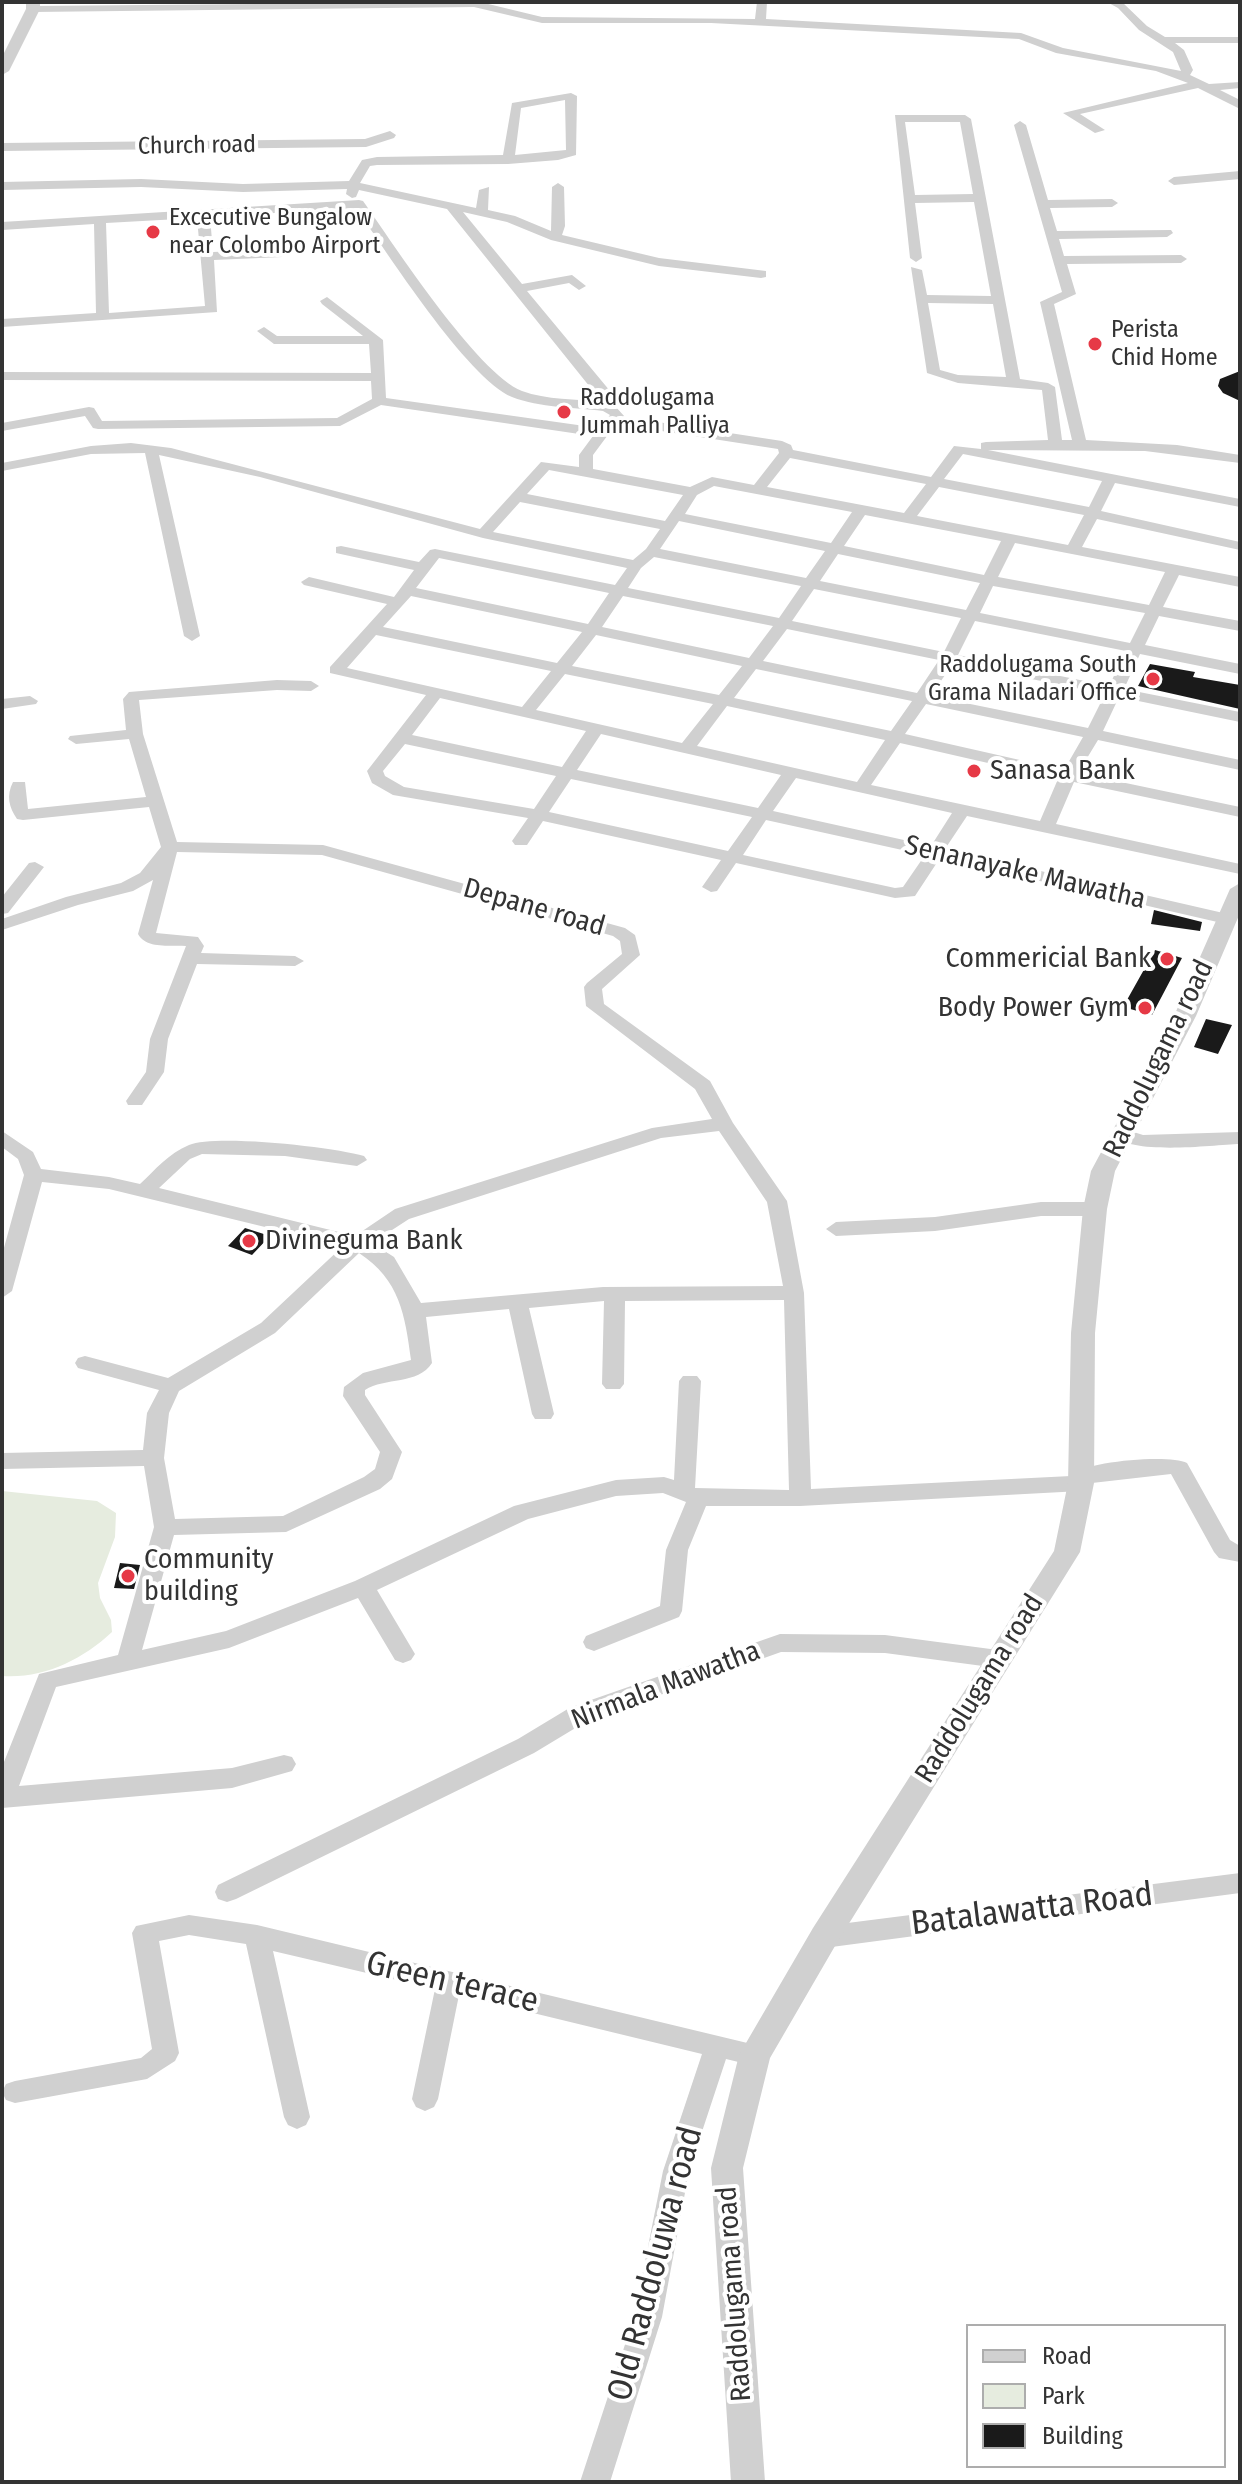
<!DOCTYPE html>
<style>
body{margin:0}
#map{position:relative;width:1242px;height:2484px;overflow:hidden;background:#fff;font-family:"Fira Sans Condensed",sans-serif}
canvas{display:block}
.frame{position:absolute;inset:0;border:4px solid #333;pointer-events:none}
.legend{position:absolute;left:966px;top:2324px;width:260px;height:144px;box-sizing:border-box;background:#fff;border:2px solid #adadad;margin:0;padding:10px 14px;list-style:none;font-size:24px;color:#333}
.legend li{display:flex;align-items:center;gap:16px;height:40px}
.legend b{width:40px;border:2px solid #adadad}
</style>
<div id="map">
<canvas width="1242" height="2484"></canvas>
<div class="frame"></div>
<ul class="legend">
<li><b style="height:10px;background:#d0d0d0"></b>Road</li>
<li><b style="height:22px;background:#e6ecdf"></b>Park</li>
<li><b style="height:22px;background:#1a1a1a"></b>Building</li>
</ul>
</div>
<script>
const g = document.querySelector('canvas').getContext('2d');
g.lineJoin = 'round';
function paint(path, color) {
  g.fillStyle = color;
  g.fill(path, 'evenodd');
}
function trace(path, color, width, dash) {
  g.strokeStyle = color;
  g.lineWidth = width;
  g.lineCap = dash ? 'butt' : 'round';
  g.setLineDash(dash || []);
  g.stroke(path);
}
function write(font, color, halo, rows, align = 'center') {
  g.font = font + ' "Fira Sans Condensed",sans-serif';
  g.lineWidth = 8;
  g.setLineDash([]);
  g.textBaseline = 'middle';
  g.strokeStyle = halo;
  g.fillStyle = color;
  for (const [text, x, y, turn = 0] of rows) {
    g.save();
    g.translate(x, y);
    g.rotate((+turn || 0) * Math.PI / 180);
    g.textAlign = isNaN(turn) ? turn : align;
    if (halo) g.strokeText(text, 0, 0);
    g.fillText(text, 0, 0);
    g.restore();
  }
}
paint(new Path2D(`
 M 2,1491 L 97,1501 L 116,1513 L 115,1537 L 98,1583 L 100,1598 L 111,1620 L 112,1632 C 82,1660 43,1679 2,1676 Z`), '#e6ecdf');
paint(new Path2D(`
 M 1240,371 L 1240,401 L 1223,393 L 1218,386 L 1220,379 Z
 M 1150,664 L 1195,672 L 1193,677 L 1240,685 L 1240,709 L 1138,686 Z
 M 1154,910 L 1202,922 L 1200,931 L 1151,924 Z
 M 1155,950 L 1182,958 L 1152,1015 L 1123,1007 Z
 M 1206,1019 L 1232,1025 L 1218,1054 L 1194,1047 Z
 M 245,1228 L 270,1236 L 252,1255 L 228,1246 Z
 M 120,1563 L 140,1565 L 134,1589 L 114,1588 Z`), '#1a1a1a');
paint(new Path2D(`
 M 480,2 L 542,17 L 755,19 L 757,2 L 767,2 L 766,19 L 1021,33 L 1063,48 L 1181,71 L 1173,52 L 1139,30 L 1118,8 L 1107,2 L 1122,2 L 1147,26 L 1165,37 L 1240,37 L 1240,43 L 1175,43 L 1184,50 L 1193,70 L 1190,75 L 1209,84 L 1240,82 L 1240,88 L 1220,90 L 1240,100 L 1240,109 L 1198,88 L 1080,114 L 1105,130 L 1095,133 L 1063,113 L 1188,83 L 1156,71 L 1056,53 L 1019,39 L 711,23 L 542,23 L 474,7 L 33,12 L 28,9 L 33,6 Z
 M 571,93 L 577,96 L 576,155 L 558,160 L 508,164 L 377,165 L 370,166 L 360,183 L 476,208 L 479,190 L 489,187 L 488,210 L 515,216 L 551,231 L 552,187 L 558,183 L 564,187 L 565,226 L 562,235 L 659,258 L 766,271 L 766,277 L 761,278 L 659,266 L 551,240 L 507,222 L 463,212 L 522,284 L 572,275 L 586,286 L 579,290 L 569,283 L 527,291 L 615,397 L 615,406 L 625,417 L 782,441 L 791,445 L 793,450 L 931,477 L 954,446 L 981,449 L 981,443 L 986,442 L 1048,440 L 1042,390 L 958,383 L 927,373 L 911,267 L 922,270 L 927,295 L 991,296 L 974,202 L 915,203 L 922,258 L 916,262 L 910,258 L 895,115 L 965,115 L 971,119 L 1020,379 L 1048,383 L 1055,387 L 1062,440 L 1072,440 L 1040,302 L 1062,292 L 1014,125 L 1020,121 L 1026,125 L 1048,200 L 1112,199 L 1118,203 L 1112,207 L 1050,208 L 1057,231 L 1171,230 L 1173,233 L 1167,237 L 1059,239 L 1064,256 L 1181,255 L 1187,259 L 1181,263 L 1067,264 L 1076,294 L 1054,304 L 1086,440 L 1177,445 L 1240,455 L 1240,463 L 1145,451 L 988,450 L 1240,499 L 1240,507 L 1115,483 L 1101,511 L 1240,542 L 1240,550 L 1097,519 L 1082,547 L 1240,577 L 1240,587 L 1179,575 L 1163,607 L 1240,621 L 1240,631 L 1159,616 L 1145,645 L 1240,664 L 1240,674 L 1140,654 L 1124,689 L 1240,712 L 1240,722 L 1119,697 L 1103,731 L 1240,760 L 1240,770 L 1098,740 L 1078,773 L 1240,807 L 1240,817 L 1074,782 L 1056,824 L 1240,864 L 1240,874 L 967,816 L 945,849 L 1232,915 L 1235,919 L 1232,923 L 1226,924 L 940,858 L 915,896 L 895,898 L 736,863 L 717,891 L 711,892 L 702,887 L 721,860 L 543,821 L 527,845 L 515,845 L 512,841 L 528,818 L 393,795 L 372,783 L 367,771 L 426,695 L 330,673 L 330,667 L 387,604 L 304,585 L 301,582 L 309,577 L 394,597 L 414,570 L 336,553 L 336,547 L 341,546 L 419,562 L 430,550 L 435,549 L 615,585 L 627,568 L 483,538 L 260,477 L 159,455 L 200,636 L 192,641 L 184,636 L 145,453 L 91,454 L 2,471 L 2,463 L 91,446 L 131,443 L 171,448 L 480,529 L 541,462 L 579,467 L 579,455 L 593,436 L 381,405 L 340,426 L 98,429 L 93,428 L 85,416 L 2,431 L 2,423 L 89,407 L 94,408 L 102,421 L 337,418 L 372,399 L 371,381 L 2,380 L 2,372 L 371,373 L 369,344 L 274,344 L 257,331 L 264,327 L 277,336 L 363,336 L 322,304 L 320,301 L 327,297 L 383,340 L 386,398 L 599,428 L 610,415 L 603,411 C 574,407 540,408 512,397 C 467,378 386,251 356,208 L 210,217 L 213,252 L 282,249 L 288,253 L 282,257 L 214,260 L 217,312 L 2,327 L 2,319 L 96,313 L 94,224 L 2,230 L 2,222 L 359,200 L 363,201 C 394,245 477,373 522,391 C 546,400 577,399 602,402 L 447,209 L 359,190 L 356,197 L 352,198 L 346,194 L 347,189 L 243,192 L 141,187 L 2,190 L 2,182 L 141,179 L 243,184 L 349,181 L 362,160 L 377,157 L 503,155 L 512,103 ZM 565,100 L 566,150 L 515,155 L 521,108 ZM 905,122 L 960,122 L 973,194 L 915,195 ZM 197,218 L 205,306 L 109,313 L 106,223 ZM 928,303 L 993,304 L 1006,377 L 958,375 L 940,370 ZM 616,424 L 778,449 L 779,453 L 754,485 L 712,477 L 690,487 L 593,469 L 593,455 ZM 963,454 L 1102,481 L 1089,507 L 944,479 ZM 790,458 L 926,484 L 904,513 L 767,487 ZM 549,470 L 683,495 L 665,521 L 527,494 ZM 714,486 L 852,512 L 831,543 L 685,514 L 697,495 ZM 939,487 L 1084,515 L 1068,545 L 917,516 ZM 520,502 L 660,529 L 646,549 L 633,560 L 493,532 ZM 865,515 L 1001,541 L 984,575 L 844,546 ZM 679,521 L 825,551 L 806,578 L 660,549 ZM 1015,543 L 1165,572 L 1149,605 L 998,577 ZM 838,554 L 980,583 L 966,610 L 820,581 ZM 654,557 L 801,586 L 779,618 L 628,588 L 641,568 ZM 439,558 L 609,593 L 588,624 L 416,588 ZM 993,586 L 1145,613 L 1130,643 L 980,613 ZM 814,589 L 961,618 L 944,652 L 792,621 ZM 411,596 L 582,632 L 557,663 L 383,627 ZM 623,596 L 773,626 L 749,658 L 602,627 ZM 975,621 L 1126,651 L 1109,686 L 958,655 ZM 787,629 L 939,660 L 917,693 L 763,661 ZM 376,635 L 551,671 L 522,707 L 347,668 ZM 596,635 L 742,666 L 719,695 L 572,666 ZM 953,663 L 1105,694 L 1088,728 L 931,696 ZM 756,669 L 912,701 L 891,731 L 734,698 ZM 565,674 L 713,704 L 682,743 L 536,710 ZM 440,698 L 586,731 L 562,767 L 412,735 ZM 926,704 L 1083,737 L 1064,770 L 905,734 ZM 727,706 L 885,740 L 857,782 L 697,746 ZM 601,734 L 781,775 L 758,808 L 577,770 ZM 900,743 L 918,747 L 1058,779 L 1040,821 L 871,785 ZM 405,744 L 556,776 L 534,809 L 404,787 L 385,776 L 383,771 ZM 796,778 L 952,813 L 931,846 L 773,811 ZM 571,779 L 752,817 L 728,851 L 549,812 ZM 766,820 L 925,855 L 903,887 L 895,888 L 743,855 Z
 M 390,131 L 396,135 L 394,138 L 366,147 L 2,151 L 2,143 L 365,139 Z
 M 1240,171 L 1240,179 L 1174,185 L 1168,181 L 1174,177 Z
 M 277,680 L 311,681 L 319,686 L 311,691 L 277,690 L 139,700 L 143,734 L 177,842 L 323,845 L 625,928 L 635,935 L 640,955 L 602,989 L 604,1004 L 710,1081 L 733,1123 L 787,1201 L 804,1293 L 811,1489 L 1071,1476 C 1083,1461 1170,1454 1187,1463 L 1230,1540 L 1240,1546 L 1240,1562 L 1219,1558 L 1214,1552 L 1171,1474 L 1092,1483 L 1089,1489 L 1081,1491 L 800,1506 L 706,1506 L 688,1550 L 682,1611 L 679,1617 L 594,1651 L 586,1648 L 583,1642 L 586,1636 L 660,1606 L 666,1550 L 686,1502 L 663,1493 L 616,1496 L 528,1519 L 377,1590 L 415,1654 L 411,1660 L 403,1663 L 395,1660 L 358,1598 L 229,1648 L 56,1687 L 19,1786 L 232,1768 L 284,1755 L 292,1757 L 296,1764 L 292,1771 L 232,1788 L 2,1808 L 2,1767 L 39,1674 L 118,1655 L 154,1527 L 144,1466 L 2,1469 L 2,1453 L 143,1450 L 147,1413 L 159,1390 L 78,1368 L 75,1363 L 78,1358 L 85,1356 L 168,1378 L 261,1323 L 343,1246 L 109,1189 L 42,1182 L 12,1291 L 2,1298 L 2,1255 L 24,1175 L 18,1159 L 2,1147 L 2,1131 L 33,1152 L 41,1169 L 109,1177 L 140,1184 C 155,1170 169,1153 189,1145 C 216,1134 333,1147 364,1156 L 367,1160 L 357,1166 L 285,1156 L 202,1154 L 190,1159 L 159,1188 L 355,1236 L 395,1209 L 652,1128 L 712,1119 L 695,1089 L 586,1006 L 584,987 L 587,983 L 622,954 L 620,941 L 613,936 L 322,855 L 177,852 L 156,933 L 198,937 L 204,946 L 201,953 L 295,956 L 304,961 L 295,966 L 197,964 L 168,1039 L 164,1072 L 142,1105 L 128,1105 L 126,1101 L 146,1072 L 150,1039 L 186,946 C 170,945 146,949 138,934 L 153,880 L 133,891 L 78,905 L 2,930 L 2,919 L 66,897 L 121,883 L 140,873 L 161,847 L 149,807 L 23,820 L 17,819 C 9,807 6,796 13,782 L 25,782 L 28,809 L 146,797 L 129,739 L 76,744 L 68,739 L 70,736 L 126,730 L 123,699 L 129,692 ZM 719,1131 L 767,1202 L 783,1286 L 603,1287 L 421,1303 L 394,1257 L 372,1243 L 409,1219 L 661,1138 ZM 359,1253 C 400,1280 405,1315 411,1360 L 363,1373 L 344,1387 L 343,1396 L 380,1452 L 375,1469 L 364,1477 L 283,1516 L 175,1519 L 164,1458 L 169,1413 L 179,1391 L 275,1333 ZM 784,1300 L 789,1490 L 695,1488 L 701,1381 L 697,1376 L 683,1376 L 679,1381 L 674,1480 L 664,1477 L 616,1480 L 514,1506 L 355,1581 L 226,1631 L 142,1650 L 174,1535 L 286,1532 L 380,1489 L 392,1479 L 402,1452 L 365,1395 L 365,1390 C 385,1377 418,1385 432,1363 L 426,1317 L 509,1309 L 532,1414 L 535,1419 L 551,1419 L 554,1414 L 529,1308 L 604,1301 L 602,1384 L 606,1389 L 620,1389 L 624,1384 L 625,1301 Z
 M 30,696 L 38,701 L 36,704 L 2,709 L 2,699 Z
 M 35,862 L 44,867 L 8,913 L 2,914 L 2,897 L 29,863 Z
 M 1121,1128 L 1143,1135 L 1240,1132 L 1240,1144 C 1211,1145 1130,1156 1111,1134 Z
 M 1041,1202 L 1095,1202 L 1105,1209 L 1095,1216 L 1041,1216 L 935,1231 L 836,1236 L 826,1229 L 836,1222 L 935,1217 Z
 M 780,1634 L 885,1635 L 998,1650 L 1006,1653 L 1010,1659 L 1006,1665 L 998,1668 L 885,1653 L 781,1652 L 587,1721 L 534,1753 L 236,1899 L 227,1902 L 218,1899 L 215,1892 L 218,1885 L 518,1739 L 571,1707 Z
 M 1240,1873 L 1240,1893 L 824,1948 L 815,1944 L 811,1937 L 815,1930 L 824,1926 Z
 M 189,1915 L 257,1925 L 764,2047 L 768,2055 L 764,2063 L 755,2066 L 726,2059 L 689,2171 L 662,2317 L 610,2482 L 580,2482 L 634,2317 L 663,2171 L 702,2054 L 459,1995 L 438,2099 L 434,2107 L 425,2111 L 416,2107 L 412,2099 L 435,1989 L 273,1951 L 310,2117 L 306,2125 L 297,2129 L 288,2125 L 284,2117 L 246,1944 L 189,1935 L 159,1941 L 179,2053 L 175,2061 L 147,2079 L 15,2103 L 6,2100 L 2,2092 L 6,2084 L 15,2081 L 141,2058 L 152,2049 L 132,1933 L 136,1926 Z`), '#d0d0d0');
paint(new Path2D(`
 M 26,2 L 40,2 L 40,9 L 9,71 L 2,75 L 2,57 L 26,9 Z
 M 1240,883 L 1240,913 L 1196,1016 L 1115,1171 L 1107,1209 L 1095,1333 L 1094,1483 L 1080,1552 L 835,1946 L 770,2058 L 743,2168 L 765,2482 L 731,2482 L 711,2168 L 739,2055 L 813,1928 L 1054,1551 L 1068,1483 L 1071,1333 L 1083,1209 L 1091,1171 L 1174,1016 L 1230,889 Z`), '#d0d0d0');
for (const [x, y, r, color] of [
 [153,232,8,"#e63946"],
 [1095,344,8,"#e63946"],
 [564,412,8,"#e63946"],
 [1153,679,8,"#e63946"],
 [974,771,8,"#e63946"],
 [1167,959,8,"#e63946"],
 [1145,1008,8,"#e63946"],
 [249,1241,8,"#e63946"],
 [128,1576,8,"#e63946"]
]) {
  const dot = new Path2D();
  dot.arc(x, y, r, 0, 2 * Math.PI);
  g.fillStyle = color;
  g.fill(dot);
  trace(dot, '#fff', 3);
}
write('24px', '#333', '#fff', [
 ["Church road",197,146,-1]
]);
write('24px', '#333', '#fff', [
 ["Excecutive Bungalow",169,218],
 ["near Colombo Airport",169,246],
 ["Perista",1111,330],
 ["Chid Home",1111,358],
 ["Raddolugama",580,398],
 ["Jummah Palliya",580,426],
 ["Raddolugama South",1137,665,"right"],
 ["Grama Niladari Office",1137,693,"right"]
], 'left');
write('28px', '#333', '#fff', [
 ["Sanasa Bank",990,771],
 ["Commericial Bank",1151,959,"right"],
 ["Body Power Gym",1129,1008,"right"],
 ["Divineguma Bank",265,1241],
 ["Community",144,1560],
 ["building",144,1592]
], 'left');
write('28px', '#333', '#fff', [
 ["Senanayake Mawatha",1025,873,13],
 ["Depane road",534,908,16],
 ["Raddolugama road",1159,1059,-64],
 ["Nirmala Mawatha",666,1686,-21],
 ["Raddolugama road",980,1689,-58],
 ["Raddolugama road",735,2294,-94]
]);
write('34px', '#333', '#fff', [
 ["Batalawatta Road",1032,1910,-7],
 ["Green terace",452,1983,13],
 ["Old Raddoluwa road",656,2264,-75]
]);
</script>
